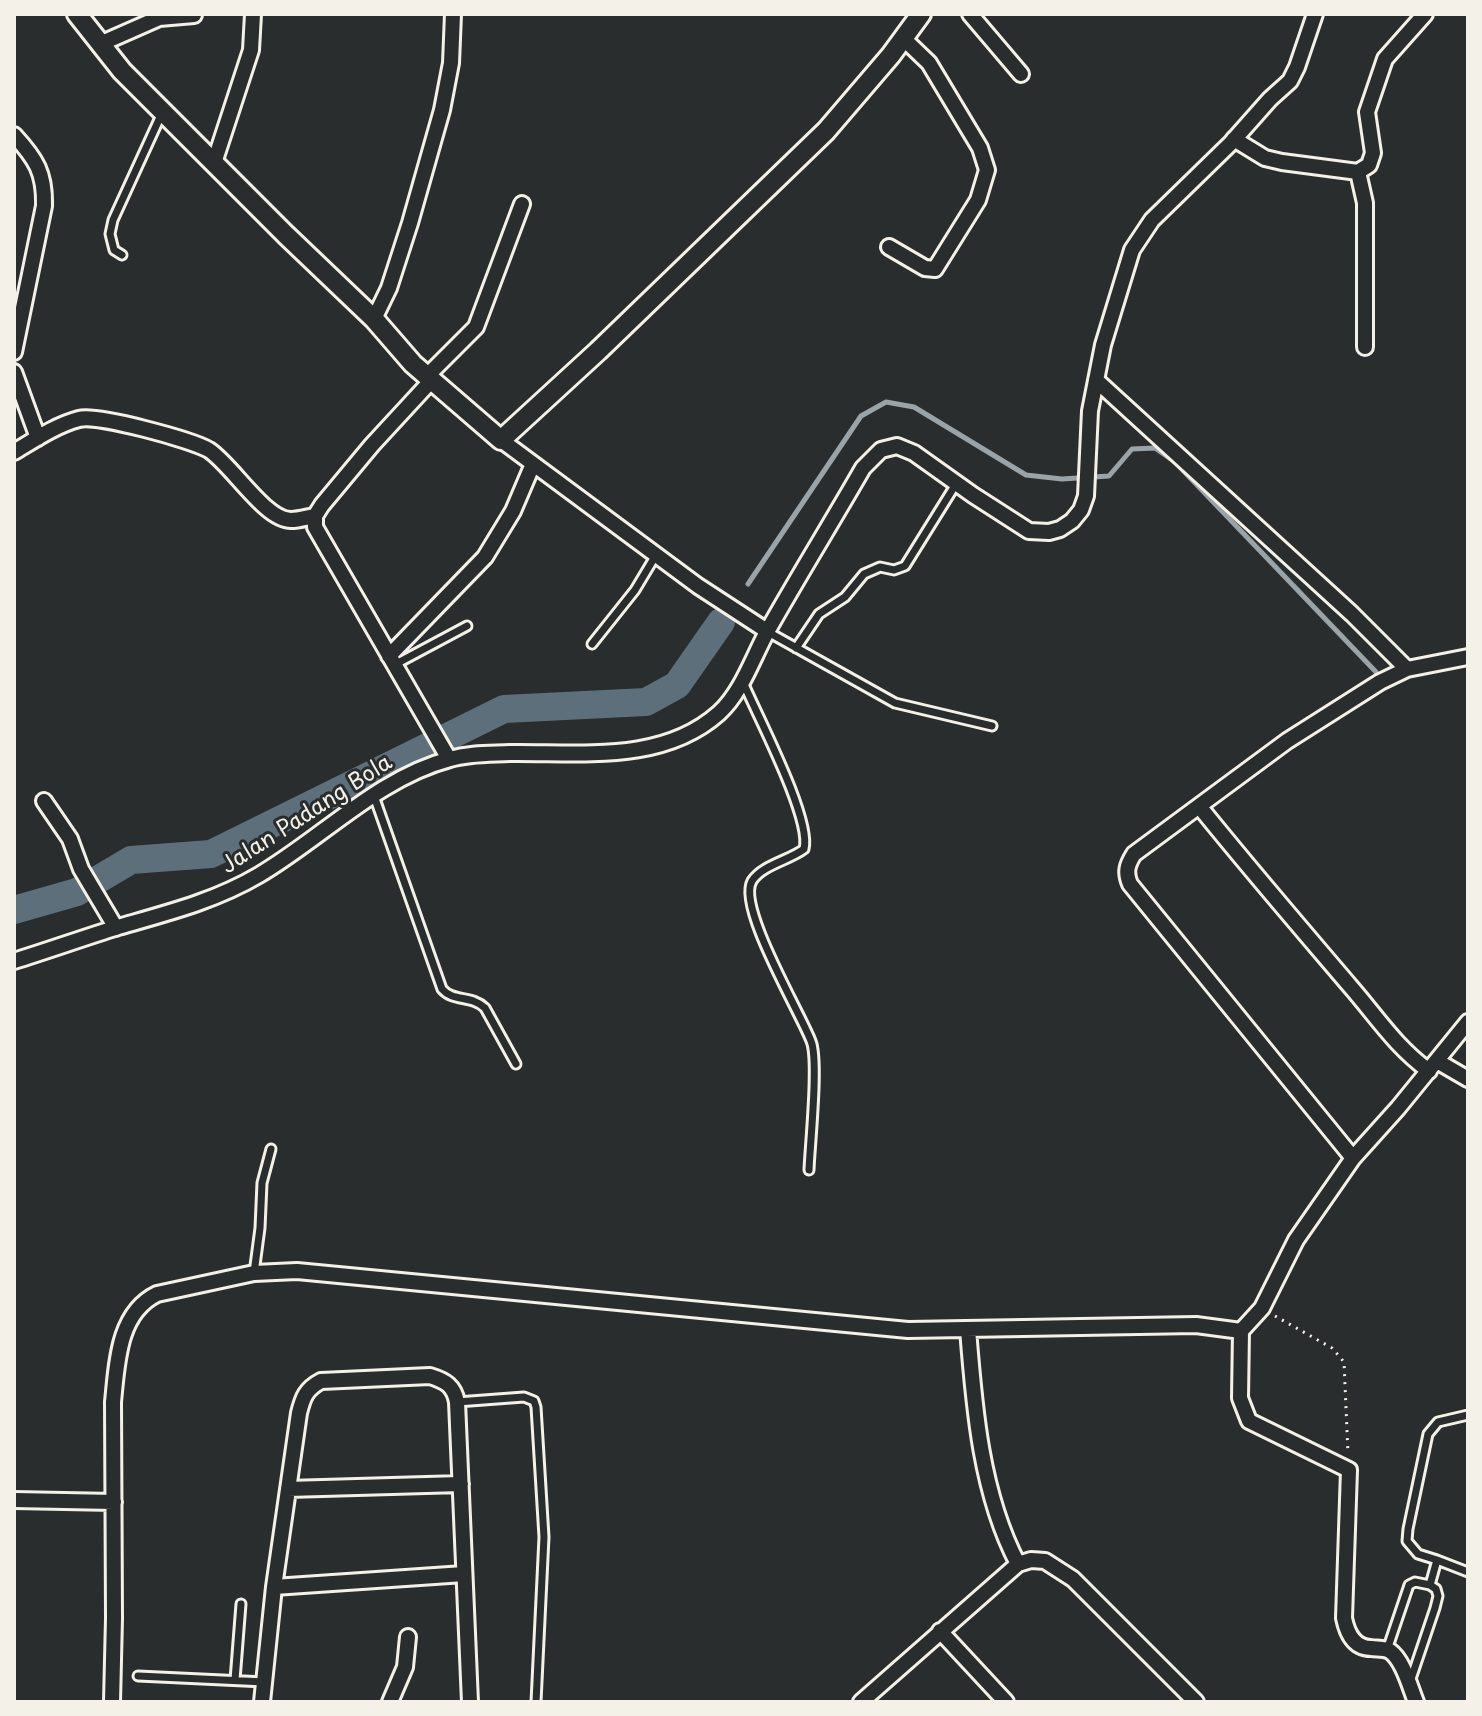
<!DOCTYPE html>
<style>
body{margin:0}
#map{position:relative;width:1482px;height:1716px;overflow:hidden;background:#2a2d2e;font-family:"Playpen Sans",sans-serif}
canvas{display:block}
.frame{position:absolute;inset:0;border:16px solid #f4f1e8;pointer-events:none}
</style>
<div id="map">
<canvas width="1482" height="1716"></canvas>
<div class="frame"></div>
</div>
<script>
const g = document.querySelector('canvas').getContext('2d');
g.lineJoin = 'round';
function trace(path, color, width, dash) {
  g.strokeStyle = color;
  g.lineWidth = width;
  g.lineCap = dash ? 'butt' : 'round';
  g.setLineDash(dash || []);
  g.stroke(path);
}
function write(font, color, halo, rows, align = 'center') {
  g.font = font + ' "Playpen Sans",sans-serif';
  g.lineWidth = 6;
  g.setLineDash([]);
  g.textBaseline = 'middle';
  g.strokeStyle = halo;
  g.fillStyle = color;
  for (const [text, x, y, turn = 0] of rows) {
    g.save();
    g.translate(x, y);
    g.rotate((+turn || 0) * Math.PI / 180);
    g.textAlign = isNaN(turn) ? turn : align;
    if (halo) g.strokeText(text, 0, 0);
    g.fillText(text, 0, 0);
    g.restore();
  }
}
trace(new Path2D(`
 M 748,584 L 861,416 L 886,402 L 914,407 L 1026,475 L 1062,479 L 1109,476 L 1132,449 L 1155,448 L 1175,462 L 1376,672`), '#9aa3a7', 5);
trace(new Path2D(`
 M 14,910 L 77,892 L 131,860 L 211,854 L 504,709 L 646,702 L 677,685 L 721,622`), '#5e6f7c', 28);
const service = new Path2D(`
 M 122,255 L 114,250 L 110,234 L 113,220 L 162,113
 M 768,632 L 895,703 L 992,726
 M 592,644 L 635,590 L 656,555
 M 796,648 L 819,614 L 845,597 L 864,574 L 880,567 L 894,570 L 905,566 L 956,484
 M 394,665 L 467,626
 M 743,682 C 757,715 812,819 804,849 C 790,860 762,865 752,881 C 737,907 800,1012 811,1041 C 819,1060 810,1144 809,1170
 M 374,796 L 442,989 C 453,1002 472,995 485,1008 L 516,1064
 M 254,1273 L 260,1228 L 262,1183 L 271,1149
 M 457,1402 L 524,1397 L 534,1401 L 536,1407 L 544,1537 L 536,1702
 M 1437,1560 L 1418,1554 L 1407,1541 L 1408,1529 L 1428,1434 L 1438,1422 L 1468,1415
 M 1387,1650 L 1409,1585 L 1415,1582 L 1430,1585
 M 138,1676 L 265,1682
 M 1411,1679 L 1435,1608 L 1438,1596 L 1436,1589 L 1430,1585 L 1437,1560 L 1468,1572
 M 235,1680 L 241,1604`);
const minor = new Path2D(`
 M 970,14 L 1021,74
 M 100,44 L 159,18 L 194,15
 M 14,135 C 36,159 45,173 44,206 L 14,352
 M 1234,139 L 1265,158 L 1282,162 L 1358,172 L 1369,165 L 1373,153 L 1367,112 L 1385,59 L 1425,14
 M 214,163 L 251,50 L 253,14
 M 1358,172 L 1365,203 L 1365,347
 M 889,247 L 925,268 L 935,269 L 978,200 L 987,170 L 980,148 L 929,63 L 903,38
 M 374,319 L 389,288 L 410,223 L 442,110 L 451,63 L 453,14
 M 14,372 L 38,438
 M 426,377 L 476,327 L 522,204
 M 1096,380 L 1352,614 L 1407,669
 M 431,381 L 372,445 L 322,505 L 315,516 L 315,527 L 449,759
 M 501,440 L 698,586 L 767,631
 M 14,452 C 34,440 56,425 79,419 C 97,414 192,440 209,450 C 232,465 265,520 291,520 C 299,520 308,517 315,516
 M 389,656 L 485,557 L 513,511 L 533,464
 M 44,801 L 70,839 L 81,869 L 116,928
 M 1199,806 C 1248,867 1299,926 1350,986 C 1377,1017 1395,1046 1429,1071
 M 14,961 C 49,950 83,938 118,927 C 167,913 215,901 259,875 C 322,838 378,778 450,759 C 470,753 490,754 510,753 C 580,752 662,764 719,713 C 742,692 753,657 768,630 C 799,575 832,522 863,468 L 881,450 L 897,446 L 914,453 L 973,495 L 1029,531 L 1049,532 L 1060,529 L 1072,521 L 1081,510 L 1086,496 L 1090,411 L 1103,345 L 1132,250 L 1152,220 L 1231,143 L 1270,99 L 1290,81 L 1297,67 L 1315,14
 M 1437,1061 L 1468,1079
 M 1353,1158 L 1130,884 C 1125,872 1127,865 1134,854 L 1287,741 L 1380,682 L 1407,669 L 1468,657
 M 968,1329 C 974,1407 981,1494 1018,1564
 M 288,1489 L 461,1484
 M 14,1500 L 114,1502
 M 274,1587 L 464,1574
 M 940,1631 L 1006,1702
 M 112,1702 L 114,1618 L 113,1402 C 117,1363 118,1313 157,1294 L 254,1273 L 297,1271 L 908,1330 L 1196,1325 L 1241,1331
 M 262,1702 L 274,1587 L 299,1413 C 303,1397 306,1389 321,1381 L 430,1376 C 446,1381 454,1386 457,1402 L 470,1702
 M 390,1702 L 405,1667 L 408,1637
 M 861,1702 L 1018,1564 L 1031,1560 L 1045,1561 L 1073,1579 L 1196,1702
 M 1416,1702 C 1410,1687 1403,1660 1390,1651 C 1384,1648 1377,1649 1371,1648 C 1354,1648 1347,1633 1344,1618 L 1349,1470 L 1249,1421 L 1240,1398 L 1241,1331 L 1262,1308 L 1296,1240 L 1353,1158 L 1398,1108 L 1468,1022`);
const tertiary = new Path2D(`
 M 77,14 L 122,71 L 286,235 L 374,319 L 413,364 L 501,440 L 598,351 L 826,131 L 891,55 L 921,14`);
trace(service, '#f4f1e8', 13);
trace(minor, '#f4f1e8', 20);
trace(tertiary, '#f4f1e8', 24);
trace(new Path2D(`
 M 1275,1316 L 1332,1348 L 1344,1362 L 1348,1454`), '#f4f1e8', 3, [2, 6]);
trace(service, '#2a2d2e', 7);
trace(minor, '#2a2d2e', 14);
trace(tertiary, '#2a2d2e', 18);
write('22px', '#f4f1e8', '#2a2d2e', [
 ["Jalan Padang Bola",307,815,-33]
]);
</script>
